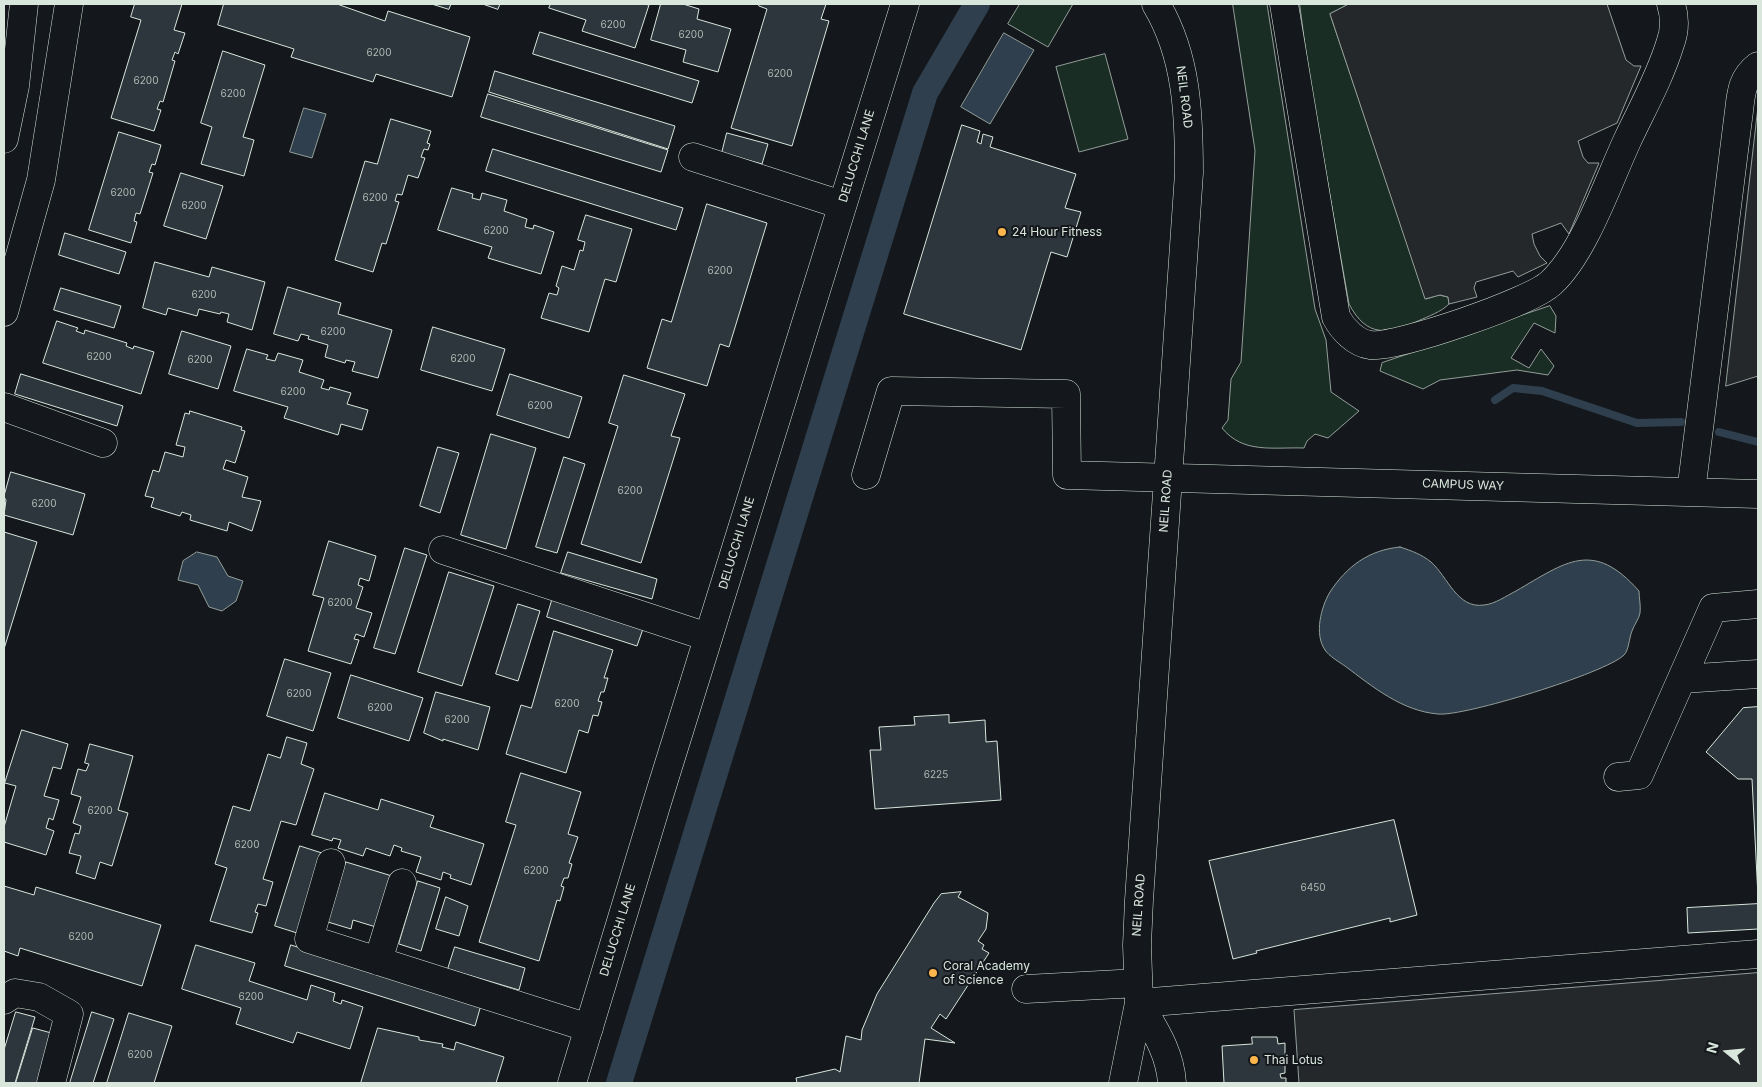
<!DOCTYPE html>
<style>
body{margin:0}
#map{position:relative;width:1762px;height:1087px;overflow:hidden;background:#14181c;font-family:Inter,sans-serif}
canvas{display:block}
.frame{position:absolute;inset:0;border:5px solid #d8e6dc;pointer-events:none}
.north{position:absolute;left:1702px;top:1027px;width:50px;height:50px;-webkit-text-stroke:4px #14181c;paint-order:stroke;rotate:287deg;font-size:14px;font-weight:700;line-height:20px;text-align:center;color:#d8e6dc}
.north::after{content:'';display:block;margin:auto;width:18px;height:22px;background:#d8e6dc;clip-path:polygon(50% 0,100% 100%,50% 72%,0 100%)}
</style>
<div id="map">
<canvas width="1762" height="1087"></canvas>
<div class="frame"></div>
<div class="north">N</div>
</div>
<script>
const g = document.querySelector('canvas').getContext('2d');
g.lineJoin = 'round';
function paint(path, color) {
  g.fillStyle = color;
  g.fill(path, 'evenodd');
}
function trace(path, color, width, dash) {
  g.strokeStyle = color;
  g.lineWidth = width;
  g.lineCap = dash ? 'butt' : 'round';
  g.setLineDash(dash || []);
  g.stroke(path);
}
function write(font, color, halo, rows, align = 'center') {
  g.font = font + ' Inter,sans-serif';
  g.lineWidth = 4;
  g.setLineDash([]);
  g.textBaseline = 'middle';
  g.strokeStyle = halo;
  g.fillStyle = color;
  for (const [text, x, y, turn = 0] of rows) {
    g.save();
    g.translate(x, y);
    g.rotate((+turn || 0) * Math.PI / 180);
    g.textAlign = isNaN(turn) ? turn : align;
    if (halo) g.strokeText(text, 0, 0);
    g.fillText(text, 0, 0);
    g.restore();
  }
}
const green = new Path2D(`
 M 1020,4 L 1073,4 L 1048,47 L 1008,24 Z
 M 1233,4 L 1267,4 L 1315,309 L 1326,340 L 1331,392 L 1359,411 L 1328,438 L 1315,434 L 1307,441 L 1304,448 C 1273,447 1243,454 1222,428 L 1228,420 L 1231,379 L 1241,362 L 1255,151 Z
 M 1300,4 L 1349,4 L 1330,14 L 1426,299 L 1439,295 L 1448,297 L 1449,304 C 1441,312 1429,316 1418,321 C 1387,334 1367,338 1349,304 L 1309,76 Z
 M 1105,54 L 1128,139 L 1079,152 L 1056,67 Z
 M 1550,306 L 1556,316 L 1555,333 L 1534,323 L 1511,358 L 1529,368 L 1541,349 L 1554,366 L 1548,375 L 1517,370 L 1440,380 L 1423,389 L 1380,371 L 1382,363 Z`);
paint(green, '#1a2d24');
trace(green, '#939e99', 1);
const parking = new Path2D(`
 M 1349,4 L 1607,4 L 1626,60 L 1634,66 L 1641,66 L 1617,123 L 1578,141 L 1583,157 L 1588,163 L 1599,163 L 1569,234 L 1561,223 L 1532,234 L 1534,244 L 1540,256 L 1547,263 L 1518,277 L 1513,271 L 1476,282 L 1474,288 L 1477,297 L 1449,304 L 1448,297 L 1440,295 L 1425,299 L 1330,14 Z
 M 1758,107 L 1758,376 L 1726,386 Z
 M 1758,973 L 1758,1083 L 1299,1083 L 1294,1010 Z`);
paint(parking, '#24282b');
trace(parking, '#939e99', 1);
const water = new Path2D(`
 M 1004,33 L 1034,50 L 990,124 L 961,107 Z
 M 304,108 L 326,114 L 312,158 L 290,152 Z
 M 1400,547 C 1412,551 1421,554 1431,562 C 1448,577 1457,609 1484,605 C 1495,604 1506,596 1516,591 C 1566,562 1593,539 1639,591 C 1639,598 1641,606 1640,613 C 1639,619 1634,625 1632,631 C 1629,638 1629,650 1624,655 C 1606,673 1463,717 1438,714 C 1402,711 1373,687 1345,666 C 1339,662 1329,656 1325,650 C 1314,634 1321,607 1330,592 C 1347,566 1369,550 1400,547 Z
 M 197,552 L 217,557 L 228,576 L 243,581 L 236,601 L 222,611 L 209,607 L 198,585 L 178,580 L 183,561 Z`);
paint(water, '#2f3f4d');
trace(water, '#939e99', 1);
trace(new Path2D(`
 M 1495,400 L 1513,388 L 1542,391 L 1637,423 L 1681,422
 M 1719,432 L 1758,442`), '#2f3f4d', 8);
trace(new Path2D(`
 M 619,1083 L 925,93 L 977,4`), '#2f3f4d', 26);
const building = new Path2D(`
 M 135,4 L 182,4 L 174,30 L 185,33 L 178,54 L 175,52 L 172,60 L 175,61 L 163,102 L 160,101 L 157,109 L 161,110 L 154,131 L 111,118 L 141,20 L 131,17 Z
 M 224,4 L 337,4 L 385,21 L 388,11 L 470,37 L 452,97 L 376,74 L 373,82 L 291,57 L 294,49 L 218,25 Z
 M 432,4 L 451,4 L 449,9 Z
 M 483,4 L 500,4 L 498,9 Z
 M 551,4 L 643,4 L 649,5 L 635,48 L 582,31 L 586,20 L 549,8 Z
 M 661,4 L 683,4 L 699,9 L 697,19 L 731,29 L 718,72 L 683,62 L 686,50 L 651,40 Z
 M 760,4 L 826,4 L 821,19 L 829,21 L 792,146 L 731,128 L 767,9 L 759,6 Z
 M 540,32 L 699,81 L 692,103 L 533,54 Z
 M 223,51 L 265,65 L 243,137 L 254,140 L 244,176 L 201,164 L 212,127 L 201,123 Z
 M 495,71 L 675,126 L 668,149 L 489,92 Z
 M 488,94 L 668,150 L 661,172 L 481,117 Z
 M 391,119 L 431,131 L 427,143 L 430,144 L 428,150 L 424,149 L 421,157 L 425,158 L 418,178 L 408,175 L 402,195 L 397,194 L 395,201 L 399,202 L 386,244 L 382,243 L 373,272 L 335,260 L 365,161 L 377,164 Z
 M 962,125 L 980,131 L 977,142 L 981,144 L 983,134 L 993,137 L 990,147 L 1076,174 L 1065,208 L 1081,212 L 1067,257 L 1051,252 L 1021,350 L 904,314 Z
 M 119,132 L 161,145 L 155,165 L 152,164 L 149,172 L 153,173 L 140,214 L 136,213 L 134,221 L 137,222 L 131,243 L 89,230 Z
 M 727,133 L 768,144 L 762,164 L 722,153 Z
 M 493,149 L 683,208 L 676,230 L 486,171 Z
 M 181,173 L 223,186 L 206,239 L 164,226 Z
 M 452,188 L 473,194 L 472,198 L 480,200 L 482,193 L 507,200 L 504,211 L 527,219 L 525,227 L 533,229 L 534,225 L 554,232 L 541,274 L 488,258 L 492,247 L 438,230 Z
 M 707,204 L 767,223 L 729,347 L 720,344 L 707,386 L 647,368 L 662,319 L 671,322 Z
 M 586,215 L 632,229 L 616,282 L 605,279 L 589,332 L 541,318 L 549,293 L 557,295 L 559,288 L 556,286 L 562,266 L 574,270 L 580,250 L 583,251 L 585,242 L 578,240 Z
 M 65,233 L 126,252 L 119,274 L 59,255 Z
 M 155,262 L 209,277 L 212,267 L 265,282 L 252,330 L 227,322 L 229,314 L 221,312 L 220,314 L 199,309 L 197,316 L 168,308 L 166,315 L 143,308 Z
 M 288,287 L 341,303 L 338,314 L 392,330 L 378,378 L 352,371 L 355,362 L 346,360 L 345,363 L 325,357 L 328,345 L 308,339 L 309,336 L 301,334 L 298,341 L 274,334 Z
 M 61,288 L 121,306 L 114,328 L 54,310 Z
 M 57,321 L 78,328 L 76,331 L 84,334 L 85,330 L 127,343 L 126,346 L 133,349 L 134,346 L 154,352 L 141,394 L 43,363 Z
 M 433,327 L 505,349 L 492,391 L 421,370 Z
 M 182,331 L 231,346 L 218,389 L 169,374 Z
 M 247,349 L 268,355 L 266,359 L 275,361 L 278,353 L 303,360 L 299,372 L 324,380 L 321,388 L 329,390 L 330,387 L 351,393 L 347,404 L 368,410 L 362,430 L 341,424 L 338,435 L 284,418 L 288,407 L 234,391 Z
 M 21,374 L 123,406 L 117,426 L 15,394 Z
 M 510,374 L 582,397 L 569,438 L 497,415 Z
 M 624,375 L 685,394 L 671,436 L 680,438 L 641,563 L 581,544 L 618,426 L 609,423 Z
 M 190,411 L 242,427 L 241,430 L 245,431 L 236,460 L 235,463 L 226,460 L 223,469 L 248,477 L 242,497 L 261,501 L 252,531 L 229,522 L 227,531 L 190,520 L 191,515 L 182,512 L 180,516 L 151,507 L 154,498 L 145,496 L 153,470 L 159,472 L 165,452 L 183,457 L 185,447 L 176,445 L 185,413 L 189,414 Z
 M 491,434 L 536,448 L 506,549 L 461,535 Z
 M 438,447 L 459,453 L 440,513 L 420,506 Z
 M 564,457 L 585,464 L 557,553 L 536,547 Z
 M 11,472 L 85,494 L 73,535 L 4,515 L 6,500 L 4,497 Z
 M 4,532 L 37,542 L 4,649 Z
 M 329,541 L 376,556 L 369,581 L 360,578 L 358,585 L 363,587 L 356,608 L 372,613 L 364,637 L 356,634 L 354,639 L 359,640 L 351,664 L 308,651 L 324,598 L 313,595 Z
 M 405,548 L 427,555 L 395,654 L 374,648 Z
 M 568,552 L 657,579 L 652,599 L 561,573 Z
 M 449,572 L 494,586 L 462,686 L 418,672 Z
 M 553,597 L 644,626 L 637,646 L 547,617 Z
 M 518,604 L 540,611 L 518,681 L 496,674 Z
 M 554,631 L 613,650 L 604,678 L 608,678 L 604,692 L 601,692 L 598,701 L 602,702 L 598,716 L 593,715 L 588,733 L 579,730 L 566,773 L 506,754 L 521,705 L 531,708 Z
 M 285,659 L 331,673 L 313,731 L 267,716 Z
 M 351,675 L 423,698 L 409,741 L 338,718 Z
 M 436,692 L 490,707 L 478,750 L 443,739 L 443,741 L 424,733 Z
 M 1758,707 L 1758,897 L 1752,779 L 1738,779 L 1706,752 L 1743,708 Z
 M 949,715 L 949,723 L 985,720 L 986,742 L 997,741 L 1001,800 L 875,809 L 870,750 L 881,750 L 879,727 L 915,725 L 914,717 Z
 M 22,730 L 68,744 L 61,769 L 53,767 L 44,796 L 59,800 L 53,820 L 49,818 L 46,828 L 54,831 L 46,855 L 4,842 L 4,827 L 16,786 L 5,783 Z
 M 287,737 L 307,743 L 301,764 L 314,769 L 296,825 L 281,821 L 263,879 L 273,882 L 266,906 L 258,904 L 255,912 L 258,913 L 252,933 L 210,921 L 227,868 L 215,864 L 233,806 L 250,811 L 268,754 L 280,758 Z
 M 90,744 L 133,756 L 118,810 L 128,813 L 112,866 L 100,862 L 95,879 L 76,873 L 81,856 L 69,853 L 75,833 L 79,834 L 81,826 L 73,823 L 81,797 L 71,794 L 78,769 L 86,771 L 89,764 L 85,763 Z
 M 521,773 L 581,792 L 568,834 L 578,837 L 569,863 L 572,864 L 568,878 L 564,878 L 561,886 L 564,887 L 560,901 L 557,900 L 539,961 L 479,942 L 516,825 L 506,822 Z
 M 325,793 L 378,810 L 381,799 L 434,816 L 430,827 L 484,844 L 471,885 L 450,878 L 451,875 L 443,872 L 441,880 L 416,872 L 421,857 L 401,851 L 402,848 L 394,845 L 390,856 L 366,848 L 363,856 L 338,848 L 341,840 L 333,838 L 332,841 L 312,835 Z
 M 1394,820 L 1417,915 L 1390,922 L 1390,918 L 1256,951 L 1257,953 L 1233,959 L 1209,861 Z
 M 300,846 L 322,853 L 297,933 L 275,926 Z
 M 346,862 L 392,876 L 376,927 L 353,920 L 351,929 L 328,922 Z
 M 418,881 L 440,888 L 421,951 L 399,944 Z
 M 4,886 L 34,895 L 36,887 L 161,925 L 142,986 L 20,948 L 18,956 L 4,951 Z
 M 961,892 L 958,897 L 988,913 L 986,929 L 978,941 L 984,945 L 982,949 L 989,953 L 946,1019 L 940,1014 L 931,1028 L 955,1043 L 925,1039 L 919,1083 L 797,1083 L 796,1078 L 835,1069 L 840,1072 L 846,1036 L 861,1040 L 862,1030 L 877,994 L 934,903 L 941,894 Z
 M 446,897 L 468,906 L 459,936 L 436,929 Z
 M 1758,904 L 1758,929 L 1688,933 L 1687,908 Z
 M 196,945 L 255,963 L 249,981 L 307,1000 L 311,985 L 335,993 L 333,1001 L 341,1004 L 342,1000 L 363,1007 L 350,1049 L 297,1032 L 293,1043 L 236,1024 L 241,1008 L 182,989 Z
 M 291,945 L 481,1005 L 475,1026 L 285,966 Z
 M 455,947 L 525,968 L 519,990 L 448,969 Z
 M 16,1012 L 35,1017 L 15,1083 L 4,1083 L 4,1050 Z
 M 92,1012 L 114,1019 L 93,1083 L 70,1083 Z
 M 129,1013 L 172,1026 L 154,1083 L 107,1083 Z
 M 33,1028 L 55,1034 L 40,1083 L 16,1083 Z
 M 378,1028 L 419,1037 L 419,1040 L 443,1044 L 442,1047 L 454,1050 L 456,1042 L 504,1057 L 496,1083 L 361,1083 Z
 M 1252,1037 L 1277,1037 L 1278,1044 L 1285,1043 L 1285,1073 L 1280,1074 L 1281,1078 L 1286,1078 L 1286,1083 L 1224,1083 L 1222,1046 L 1252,1044 Z`);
paint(building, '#2c363c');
trace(building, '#d8e6dc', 1);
const minor = new Path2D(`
 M 1284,4 L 1336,317 C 1343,330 1356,343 1370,345 C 1397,348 1531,302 1551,283 C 1584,253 1608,182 1627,141 C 1642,109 1660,77 1670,44 C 1675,31 1675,17 1671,4
 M 4,139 L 15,86 L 24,4
 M 693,157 L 842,205
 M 4,312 L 41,180 L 69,4
 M 4,407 L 103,443
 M 866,475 L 891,391 L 1066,394 L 1067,475 L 1758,494
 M 1691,492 L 1739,111 C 1741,93 1742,78 1758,66
 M 443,550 L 708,637
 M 1682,679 L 1758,674
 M 1618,777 L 1639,775 L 1713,608 L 1758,604
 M 331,863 L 309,939 L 589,1028
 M 378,961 L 402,883
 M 1026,989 L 1138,983
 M 4,1000 L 15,993 L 39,997 L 69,1014 L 51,1083
 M 1139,1003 L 1758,954
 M 1139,1003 C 1154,1029 1170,1052 1172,1083
 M 572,1083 L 659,796 L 905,4
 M 1123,1083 L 1139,1003 L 1137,945 L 1139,900 L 1189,173 C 1189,114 1187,56 1156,4`);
trace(minor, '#d8e6dc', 29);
trace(minor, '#14181c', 28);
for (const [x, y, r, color] of [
 [1002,232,5,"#ffb74d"],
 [933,973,5,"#ffb74d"],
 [1254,1060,5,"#ffb74d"]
]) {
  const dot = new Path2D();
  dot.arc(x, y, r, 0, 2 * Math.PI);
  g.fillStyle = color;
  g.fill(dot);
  trace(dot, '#14181c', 2);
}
write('10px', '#adbab4', null, [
 ["6200",613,25],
 ["6200",691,35],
 ["6200",379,53],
 ["6200",780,74],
 ["6200",146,81],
 ["6200",233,94],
 ["6200",123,193],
 ["6200",375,198],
 ["6200",194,206],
 ["6200",496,231],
 ["6200",720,271],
 ["6200",204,295],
 ["6200",333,332],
 ["6200",99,357],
 ["6200",463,359],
 ["6200",200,360],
 ["6200",293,392],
 ["6200",540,406],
 ["6200",630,491],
 ["6200",44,504],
 ["6200",340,603],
 ["6200",299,694],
 ["6200",567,704],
 ["6200",380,708],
 ["6200",457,720],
 ["6225",936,775],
 ["6200",100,811],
 ["6200",247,845],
 ["6200",536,871],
 ["6450",1313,888],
 ["6200",81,937],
 ["6200",251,997],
 ["6200",140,1055]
]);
write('12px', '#d8e6dc', '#14181c', [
 ["NEIL ROAD",1184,97,83],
 ["DELUCCHI LANE",857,156,-73],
 ["CAMPUS WAY",1463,485,2],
 ["NEIL ROAD",1166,501,-86],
 ["DELUCCHI LANE",737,543,-73],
 ["NEIL ROAD",1139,905,-86],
 ["DELUCCHI LANE",618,930,-73]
]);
write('12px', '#d8e6dc', '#14181c', [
 ["24 Hour Fitness",1012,232],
 ["Coral Academy",943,966],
 ["of Science",943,980],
 ["Thai Lotus",1264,1060]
], 'left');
</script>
